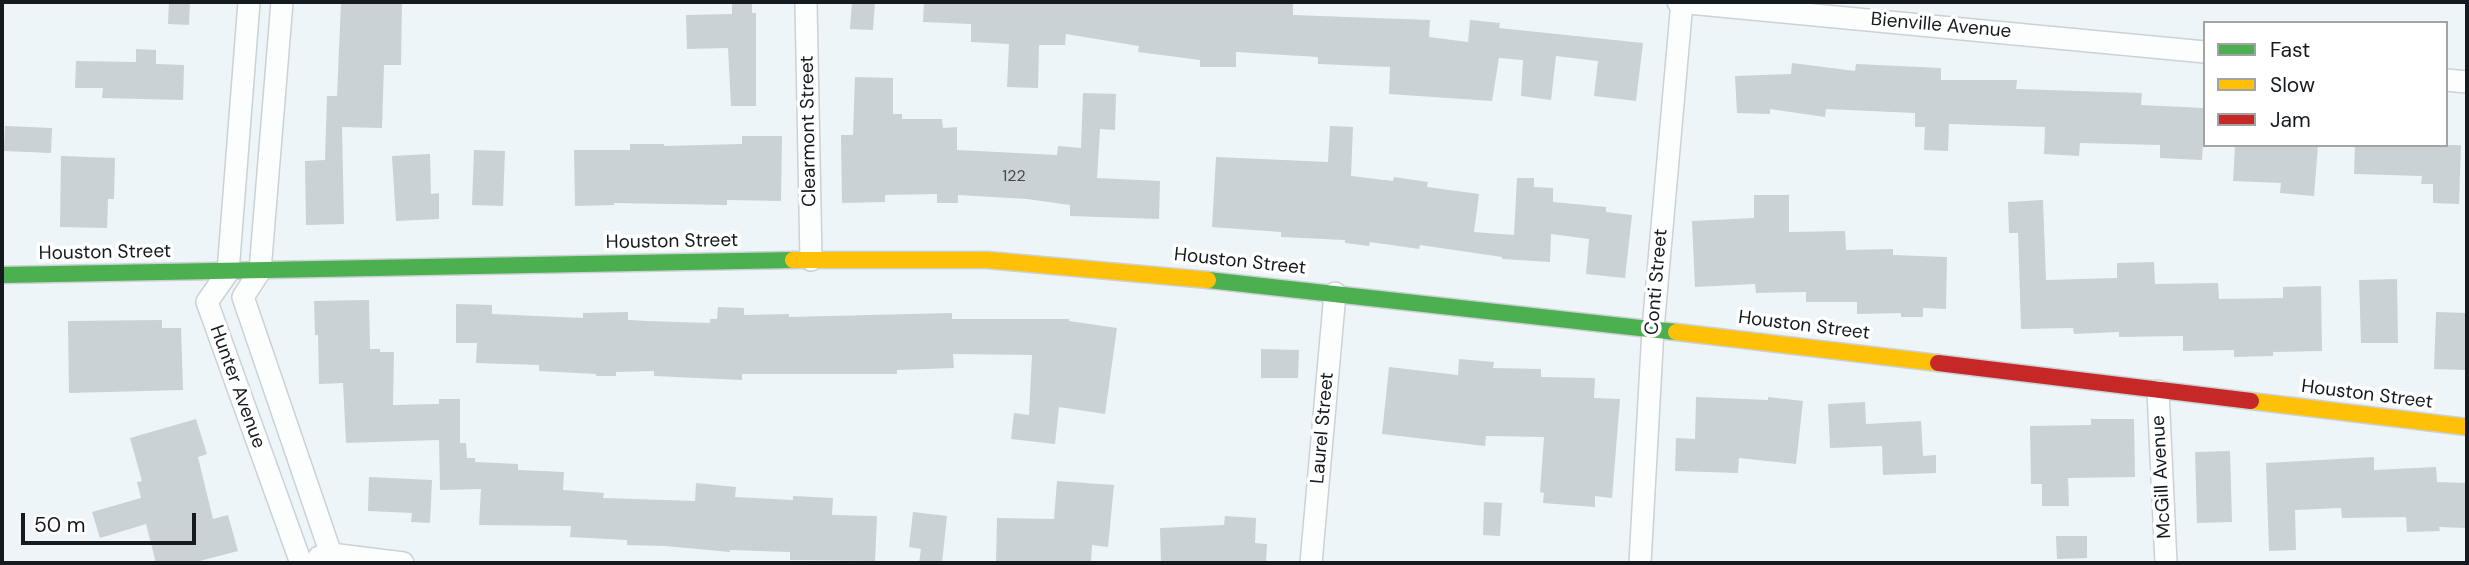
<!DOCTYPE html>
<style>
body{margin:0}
#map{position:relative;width:2469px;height:565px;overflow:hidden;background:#eef5f9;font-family:"DM Sans",sans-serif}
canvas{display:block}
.frame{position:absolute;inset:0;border:4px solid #141a1f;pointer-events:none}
.legend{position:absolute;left:2203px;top:21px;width:245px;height:126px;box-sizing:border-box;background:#fff;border:2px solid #a1a3a5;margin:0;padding:9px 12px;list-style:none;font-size:21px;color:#141a1f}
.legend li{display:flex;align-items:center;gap:14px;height:35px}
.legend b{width:35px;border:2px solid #a1a3a5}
.scale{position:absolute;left:21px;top:513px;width:175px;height:32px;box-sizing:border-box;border:4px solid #141a1f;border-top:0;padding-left:9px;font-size:21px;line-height:24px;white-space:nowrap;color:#141a1f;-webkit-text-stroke:5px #fff;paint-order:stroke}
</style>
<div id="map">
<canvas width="2469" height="565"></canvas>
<div class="frame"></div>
<ul class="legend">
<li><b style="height:9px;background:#4caf50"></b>Fast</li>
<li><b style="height:9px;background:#ffc107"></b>Slow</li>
<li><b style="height:9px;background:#c62828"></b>Jam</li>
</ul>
<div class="scale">50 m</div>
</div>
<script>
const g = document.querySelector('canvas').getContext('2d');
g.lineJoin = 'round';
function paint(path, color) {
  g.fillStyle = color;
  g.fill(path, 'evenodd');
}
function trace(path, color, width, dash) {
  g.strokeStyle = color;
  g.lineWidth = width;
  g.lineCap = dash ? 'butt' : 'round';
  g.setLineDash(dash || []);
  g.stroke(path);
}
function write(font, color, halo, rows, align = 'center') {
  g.font = font + ' "DM Sans",sans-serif';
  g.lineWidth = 7;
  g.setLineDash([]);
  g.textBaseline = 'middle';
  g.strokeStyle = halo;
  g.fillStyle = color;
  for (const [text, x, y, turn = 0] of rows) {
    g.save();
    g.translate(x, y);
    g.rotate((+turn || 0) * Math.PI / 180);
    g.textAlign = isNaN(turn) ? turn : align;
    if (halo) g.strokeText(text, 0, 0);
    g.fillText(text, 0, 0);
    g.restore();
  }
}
paint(new Path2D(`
 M 169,2 L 190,2 L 189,25 L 168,24 Z
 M 341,2 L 402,2 L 401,65 L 384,65 L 382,128 L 342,127 L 344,224 L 306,225 L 305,161 L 325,160 L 327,96 L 337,96 Z
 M 732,2 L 752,2 L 752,13 L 756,13 L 756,106 L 731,106 L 728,48 L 687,49 L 686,15 L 732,14 Z
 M 852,2 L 875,2 L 873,30 L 850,29 Z
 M 924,2 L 1293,3 L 1293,15 L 1430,20 L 1429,37 L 1468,42 L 1470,20 L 1500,23 L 1499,28 L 1643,43 L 1636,101 L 1594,96 L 1598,61 L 1556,56 L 1551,100 L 1521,96 L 1523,60 L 1499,58 L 1492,101 L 1389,94 L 1390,67 L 1318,64 L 1318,57 L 1236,52 L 1236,67 L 1200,67 L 1200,60 L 1138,52 L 1139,46 L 1066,34 L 1065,45 L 1039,45 L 1038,88 L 1007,87 L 1009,44 L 971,42 L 971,24 L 923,22 Z
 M 136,49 L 156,50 L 156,64 L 184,65 L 183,100 L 102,98 L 103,88 L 75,88 L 76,61 L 136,62 Z
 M 1792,63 L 1855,71 L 1856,64 L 1941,68 L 1941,80 L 2017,80 L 2016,89 L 2142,93 L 2141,105 L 2205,108 L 2202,160 L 2160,158 L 2160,145 L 2080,143 L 2079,156 L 2044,154 L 2045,127 L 1949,124 L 1948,151 L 1924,150 L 1925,127 L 1915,127 L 1915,113 L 1826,109 L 1825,117 L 1770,109 L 1770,114 L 1737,113 L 1735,76 L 1791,74 Z
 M 855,77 L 893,78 L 893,114 L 902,114 L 902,119 L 942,119 L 943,128 L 957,127 L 957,150 L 1057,155 L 1058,146 L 1081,148 L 1083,93 L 1116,94 L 1115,130 L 1100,129 L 1097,178 L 1160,181 L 1159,219 L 1070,216 L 1070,205 L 1027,199 L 958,195 L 958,203 L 937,203 L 937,194 L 885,195 L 885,202 L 842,203 L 841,135 L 853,135 Z
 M 5,126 L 52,128 L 51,153 L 4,151 Z
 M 1330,126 L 1353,127 L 1351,176 L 1393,181 L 1394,177 L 1428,182 L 1427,187 L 1479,194 L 1474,232 L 1514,235 L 1517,178 L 1534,178 L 1534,187 L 1553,188 L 1553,202 L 1606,207 L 1606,212 L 1632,215 L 1625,278 L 1586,274 L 1589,239 L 1551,234 L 1550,262 L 1502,259 L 1502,257 L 1420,245 L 1419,249 L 1370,242 L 1369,246 L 1345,243 L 1345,240 L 1281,237 L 1281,232 L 1212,227 L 1216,157 L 1328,162 Z
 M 742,136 L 782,136 L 781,201 L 727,200 L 727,205 L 614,203 L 614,205 L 575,206 L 574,150 L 630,150 L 630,144 L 664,144 L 664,146 L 742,144 Z
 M 2235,145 L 2318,145 L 2314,196 L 2280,193 L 2281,183 L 2233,181 Z
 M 2355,145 L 2461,145 L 2459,204 L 2433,203 L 2433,184 L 2421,184 L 2422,176 L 2354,174 Z
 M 474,150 L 505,151 L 503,206 L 472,205 Z
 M 430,154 L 431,194 L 439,193 L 439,219 L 396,221 L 392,156 Z
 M 61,156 L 115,158 L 114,199 L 108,199 L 107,228 L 60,227 Z
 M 1754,195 L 1789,195 L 1789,232 L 1845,231 L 1846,250 L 1893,249 L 1893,255 L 1947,257 L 1946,309 L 1923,308 L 1923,317 L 1901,317 L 1901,313 L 1857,314 L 1857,302 L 1806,302 L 1806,292 L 1756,293 L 1755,284 L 1695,287 L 1692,221 L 1754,218 Z
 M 2043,200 L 2046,280 L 2117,278 L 2117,263 L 2154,262 L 2155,284 L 2218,283 L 2219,299 L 2283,298 L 2283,287 L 2321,286 L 2322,351 L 2273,352 L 2273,356 L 2234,357 L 2234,350 L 2183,351 L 2183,336 L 2119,337 L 2119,332 L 2074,334 L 2073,328 L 2021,329 L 2018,233 L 2009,233 L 2008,202 Z
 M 2397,279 L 2398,343 L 2361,343 L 2359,280 Z
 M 369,300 L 370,349 L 380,349 L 380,352 L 394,352 L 393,405 L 439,404 L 439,399 L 460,399 L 460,443 L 466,443 L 467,458 L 475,458 L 475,462 L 518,464 L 518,470 L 564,472 L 563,490 L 604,493 L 603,498 L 695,501 L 696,483 L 736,487 L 735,497 L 793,500 L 793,496 L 833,498 L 832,515 L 877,516 L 875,561 L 790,560 L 790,552 L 730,550 L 730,552 L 665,546 L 627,545 L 627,540 L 570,537 L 571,526 L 479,525 L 481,489 L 440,490 L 439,440 L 346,443 L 343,383 L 319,384 L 318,335 L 315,335 L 314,301 Z
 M 456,304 L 492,305 L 492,314 L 583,318 L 583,313 L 628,312 L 628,320 L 647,321 L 710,323 L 710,319 L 717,319 L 718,307 L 744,308 L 744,315 L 789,314 L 789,317 L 952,313 L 952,319 L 1069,319 L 1069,321 L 1117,328 L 1105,414 L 1059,407 L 1055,444 L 1011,439 L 1014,413 L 1029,415 L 1032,355 L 953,354 L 954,368 L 897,370 L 897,374 L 742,374 L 742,380 L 654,376 L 654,371 L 616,372 L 616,376 L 596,376 L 596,374 L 539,371 L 539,365 L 476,363 L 477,343 L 456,343 Z
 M 2436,312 L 2467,313 L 2467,370 L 2434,369 Z
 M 162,320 L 162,328 L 181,328 L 183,390 L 69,393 L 68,321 Z
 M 1261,349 L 1299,350 L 1298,378 L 1261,378 Z
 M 1459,359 L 1494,362 L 1493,368 L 1541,369 L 1541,377 L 1595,378 L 1594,398 L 1620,399 L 1612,498 L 1595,496 L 1595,507 L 1543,503 L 1544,493 L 1540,492 L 1544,437 L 1486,436 L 1485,446 L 1382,434 L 1389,367 L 1458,375 Z
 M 1696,397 L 1768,400 L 1768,397 L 1803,401 L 1796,464 L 1739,458 L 1738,473 L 1675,471 L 1676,438 L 1695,439 Z
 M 1865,402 L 1866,424 L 1921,421 L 1923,456 L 1936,455 L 1936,473 L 1883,475 L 1882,446 L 1830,448 L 1828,404 Z
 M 196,419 L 207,454 L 198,457 L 213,519 L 228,515 L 238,551 L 192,563 L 156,563 L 146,524 L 100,538 L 92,512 L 141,498 L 137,482 L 142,481 L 130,438 Z
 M 2091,419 L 2134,419 L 2135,477 L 2068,478 L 2069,506 L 2042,506 L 2042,484 L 2031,484 L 2030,426 L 2091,425 Z
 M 2230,451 L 2232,522 L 2197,523 L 2195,452 Z
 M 2374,457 L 2374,470 L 2436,467 L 2437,482 L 2467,483 L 2467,528 L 2439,527 L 2440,531 L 2407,532 L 2406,517 L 2342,518 L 2341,508 L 2295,510 L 2296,550 L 2269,551 L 2266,463 Z
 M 369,477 L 432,480 L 430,523 L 411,522 L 412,513 L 368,511 Z
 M 1057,481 L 1114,485 L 1108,547 L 1092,545 L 1091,563 L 996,563 L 997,518 L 1054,519 Z
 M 1484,502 L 1502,503 L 1500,536 L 1483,535 Z
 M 913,512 L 947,516 L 942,563 L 919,563 L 921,549 L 909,547 Z
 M 1225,516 L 1256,518 L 1255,543 L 1267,544 L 1266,563 L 1161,563 L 1160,528 L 1224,525 Z
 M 2056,536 L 2087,536 L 2087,558 L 2057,559 Z`), '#cad2d5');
const street = new Path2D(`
 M 249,2 L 228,272 L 207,302 L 301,563
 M 282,2 L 260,271 L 243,297 L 334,563
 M 806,2 L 811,260
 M 1678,2 L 2205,52
 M 2446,80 L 2467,82
 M 2158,391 L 2166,563
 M 319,557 L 331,554 L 403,563
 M 1311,563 L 1335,293
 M 1640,563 L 1653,329 L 1682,2`);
const fast = new Path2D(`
 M 2,275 L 793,260
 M 1208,280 L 1676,332`);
const slow = new Path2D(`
 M 793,260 L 987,260 L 1208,280
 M 1676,332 L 1938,363
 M 2251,401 L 2467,427`);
const jam = new Path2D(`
 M 1938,363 L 2251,401`);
trace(street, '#cbd1d5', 24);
trace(fast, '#cbd1d5', 19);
trace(slow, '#cbd1d5', 19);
trace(jam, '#cbd1d5', 19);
trace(street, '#fcfefe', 21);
trace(fast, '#4caf50', 16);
trace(slow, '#ffc107', 16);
trace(jam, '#c62828', 16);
write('16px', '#42484c', null, [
 ["122",1014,177]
]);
write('19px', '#141a1f', '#fff', [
 ["Bienville Avenue",1941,26,5],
 ["Clearmont Street",809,131,-91],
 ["Houston Street",672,242,-1],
 ["Houston Street",105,253,-1],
 ["Houston Street",1240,262,6],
 ["Conti Street",1657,282,-85],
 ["Houston Street",1804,326,7],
 ["Hunter Avenue",237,387,70],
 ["Houston Street",2367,395,7],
 ["Laurel Street",1323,428,-85],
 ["McGill Avenue",2162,477,-93]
]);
</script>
